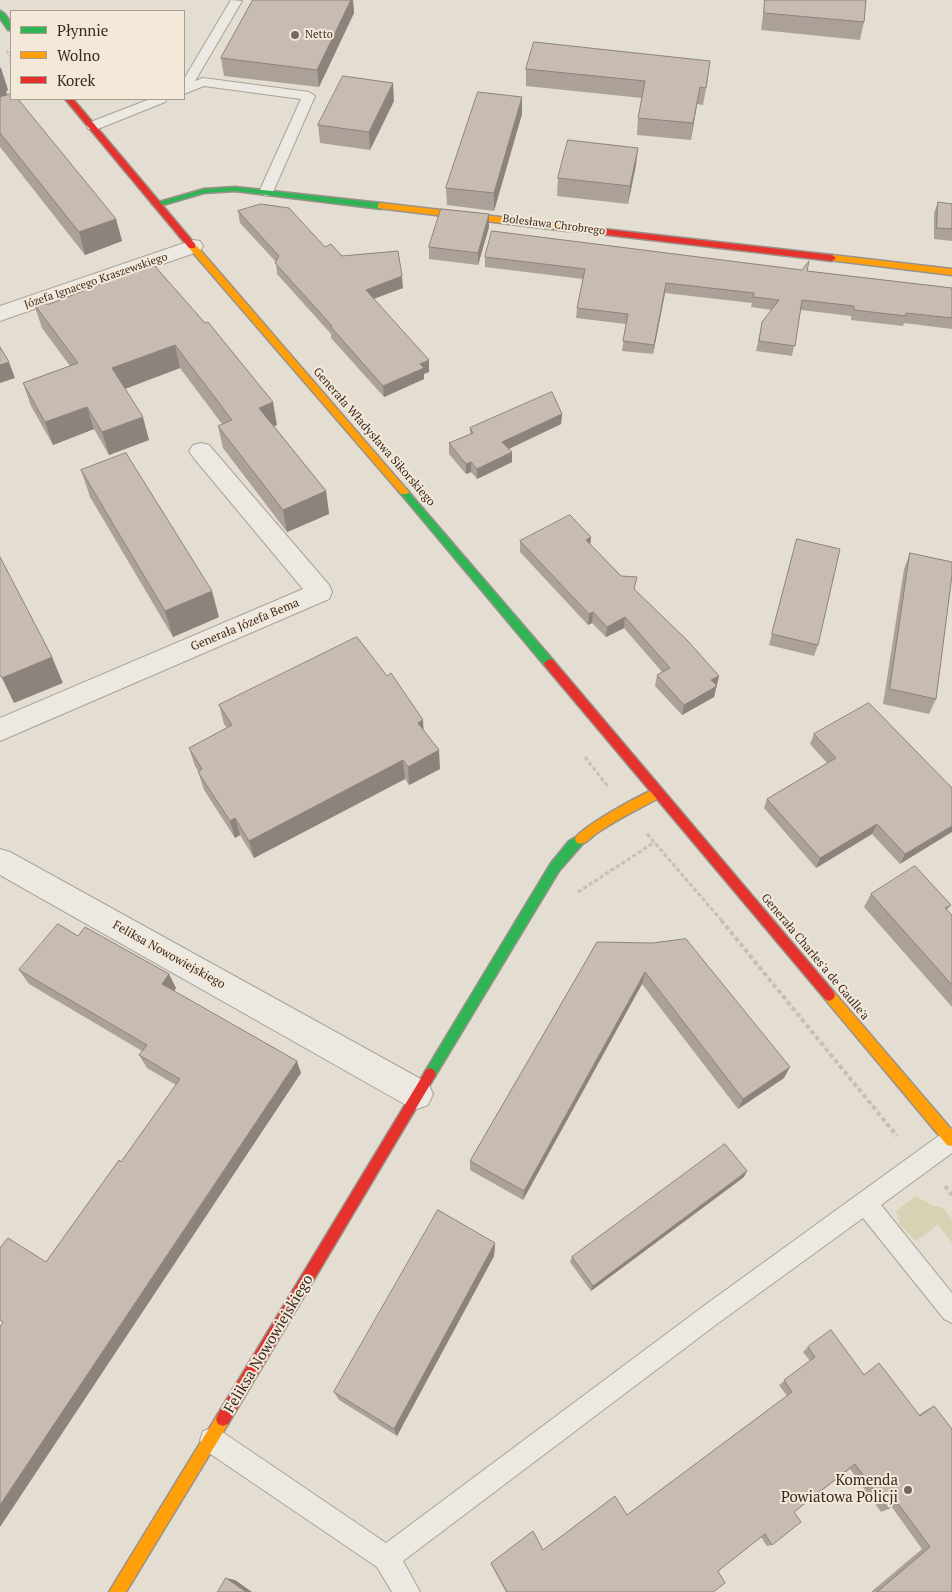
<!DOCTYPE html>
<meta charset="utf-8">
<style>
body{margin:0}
#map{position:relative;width:952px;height:1592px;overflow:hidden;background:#e4ddd1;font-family:"PT Serif",serif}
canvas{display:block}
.legend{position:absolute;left:10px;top:10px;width:175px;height:90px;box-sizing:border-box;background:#f4e9d9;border:1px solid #a99d8f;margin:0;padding:6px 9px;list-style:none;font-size:15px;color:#392a21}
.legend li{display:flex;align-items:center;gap:10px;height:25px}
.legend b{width:25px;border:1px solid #a99d8f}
</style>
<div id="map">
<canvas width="952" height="1592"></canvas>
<ul class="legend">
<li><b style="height:6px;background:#30b455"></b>Płynnie</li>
<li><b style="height:6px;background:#ff9f0a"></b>Wolno</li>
<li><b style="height:6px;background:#e5322d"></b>Korek</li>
</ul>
</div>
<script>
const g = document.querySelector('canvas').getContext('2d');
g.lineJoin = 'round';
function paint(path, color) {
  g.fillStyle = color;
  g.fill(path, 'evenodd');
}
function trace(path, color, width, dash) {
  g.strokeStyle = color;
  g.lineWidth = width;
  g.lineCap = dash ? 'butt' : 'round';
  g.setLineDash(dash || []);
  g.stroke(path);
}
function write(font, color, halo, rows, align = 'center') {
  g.font = font + ' "PT Serif",serif';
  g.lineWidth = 4;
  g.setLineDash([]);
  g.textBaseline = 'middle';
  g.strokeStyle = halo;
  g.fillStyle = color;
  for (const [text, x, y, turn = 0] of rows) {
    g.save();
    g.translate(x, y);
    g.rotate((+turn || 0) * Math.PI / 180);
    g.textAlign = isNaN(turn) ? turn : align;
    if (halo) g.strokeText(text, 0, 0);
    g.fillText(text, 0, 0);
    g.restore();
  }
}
paint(new Path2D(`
 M 916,1196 L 931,1205 L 943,1208 L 952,1219 L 952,1243 L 938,1225 L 916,1241 L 900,1225 L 896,1211 Z`), '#d6d3b4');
const lane = new Path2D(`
 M 231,0 L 242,1 L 195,81 L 203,78 L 309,92 L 315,96 L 273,192 L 266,196 L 259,192 L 301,99 L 204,86 L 184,94 L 184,79 Z
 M 150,99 L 167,99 L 165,102 L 98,129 L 88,129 L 87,126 L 88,123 Z
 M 952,1129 L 952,1153 L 881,1205 L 952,1293 L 952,1323 L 944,1319 L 863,1218 L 721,1321 L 403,1561 L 420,1592 L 392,1592 L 377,1567 L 203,1449 L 200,1440 L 203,1431 L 212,1428 L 221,1431 L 386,1543 L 705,1305 L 944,1132 Z`);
const street = new Path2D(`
 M 193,240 L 200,241 L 203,246 L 200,251 L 0,321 L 0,306 Z
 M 201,443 L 209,445 L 329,585 L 332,592 L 329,599 L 0,741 L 0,718 L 303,589 L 193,457 L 189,451 L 193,445 Z
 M 0,849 L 10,852 L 428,1083 L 433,1094 L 428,1105 L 417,1109 L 406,1105 L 0,875 Z`);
const fast = new Path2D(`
 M 0,11 C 7,14 11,23 11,30 L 8,30 L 0,18 Z
 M 235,187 L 381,203 L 385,206 L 381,209 L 235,191 L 204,193 L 156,207 L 152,204 L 204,189 Z
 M 404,488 L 407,490 L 553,660 L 554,663 L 553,666 L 545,666 L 401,494 L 399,492 L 401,490 Z
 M 581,834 L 585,835 L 587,839 L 559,871 L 434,1078 L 430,1080 L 426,1078 L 424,1074 L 426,1070 L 551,863 L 569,841 Z`);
const slow = new Path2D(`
 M 381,203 L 568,225 L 572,228 L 568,231 L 378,208 L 378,204 Z
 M 192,243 L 195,244 L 407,490 L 409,492 L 407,494 L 401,494 L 189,248 L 189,244 Z
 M 832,255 L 952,269 L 952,275 L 829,260 L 828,258 Z
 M 658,788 L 662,790 L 664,793 L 662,796 C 641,808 617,819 597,833 C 590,837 586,846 577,843 L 575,839 C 581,827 643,793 658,788 Z
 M 829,989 L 833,991 L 952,1130 L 952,1146 L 947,1145 L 825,999 L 823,995 L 825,991 Z
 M 223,1412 L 228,1414 L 230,1419 L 228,1424 L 126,1592 L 109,1592 L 218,1414 Z`);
const jam = new Path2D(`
 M 65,99 L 73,99 L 195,244 L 195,248 L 189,248 Z
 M 568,225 L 832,255 L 836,258 L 832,261 L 565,230 L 564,228 Z
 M 549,659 L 553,660 L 833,991 L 835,995 L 833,999 L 829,1001 L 825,999 L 545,666 L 544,663 Z
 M 430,1068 L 434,1070 L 436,1074 L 434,1078 L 228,1424 L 223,1426 L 218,1424 L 216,1419 L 218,1414 L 426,1070 Z`);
trace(lane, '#aaa299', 2);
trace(street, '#aaa299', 2);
trace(fast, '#9a928a', 3);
trace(slow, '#9a928a', 3);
trace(jam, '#9a928a', 3);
trace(new Path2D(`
 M 7,51 L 11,57`), '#c5bfb9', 2.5, [2.5, 2]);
trace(new Path2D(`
 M 585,757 L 609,788
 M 647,834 L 722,921
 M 578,892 L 655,842`), '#c5bfb9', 3, [4, 2.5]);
trace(new Path2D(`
 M 721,920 L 897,1136
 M 945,1186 L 952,1195`), '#c5bfb9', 4, [4.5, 3]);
paint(lane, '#ece8e2');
paint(street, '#ece8e2');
paint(fast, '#30b455');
paint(slow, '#ff9f0a');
paint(jam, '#e5322d');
paint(new Path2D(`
 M 253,0 L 353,0 L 354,13 L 319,87 L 224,76 L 221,58 Z
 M 765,0 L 866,0 L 864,22 L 860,40 L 761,30 Z
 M 0,66 L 8,90 L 6,91 L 7,95 L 116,219 L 122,241 L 85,255 L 0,147 Z
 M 526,69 L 708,78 L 703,105 L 697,104 L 691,140 L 637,135 L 638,118 L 642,98 L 526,86 Z
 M 522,97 L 522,114 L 494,211 L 447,205 L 446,188 Z
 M 394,101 L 370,150 L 320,143 L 318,125 Z
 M 636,165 L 628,204 L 557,196 L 558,178 Z
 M 938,202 L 952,204 L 952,241 L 934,239 L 934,213 Z
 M 238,211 L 325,247 L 403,288 L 374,299 L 429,372 L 424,374 L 424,379 L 384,397 L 331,338 L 331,334 L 277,274 L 276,262 L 240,223 Z
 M 489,227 L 478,265 L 429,259 L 429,247 Z
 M 485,257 L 807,271 L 952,288 L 952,329 L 904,323 L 903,326 L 851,320 L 851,316 L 801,310 L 792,356 L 756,351 L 762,322 L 772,310 L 751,307 L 752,303 L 665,293 L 653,354 L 622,351 L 626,324 L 576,318 L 577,308 L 583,279 L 485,267 Z
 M 153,264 L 277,425 L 274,426 L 326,491 L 329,514 L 287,532 L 223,448 L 218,426 L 222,424 L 180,368 L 125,389 L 149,440 L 109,455 L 94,429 L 53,445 L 31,406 L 23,383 L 70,366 L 42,328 L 34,304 L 49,304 Z
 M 562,414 L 561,424 L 509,449 L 512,452 L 512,462 L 477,479 L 471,472 L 466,474 L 449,454 L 449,443 L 470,434 L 470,428 Z
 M 81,470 L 219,617 L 173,637 L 90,497 Z
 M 520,541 L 590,544 L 719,676 L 714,697 L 682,715 L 655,686 L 657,675 L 662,672 L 624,628 L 606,637 L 592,623 L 588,625 L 520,552 Z
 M 794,550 L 818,645 L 814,656 L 769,645 Z
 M 910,553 L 936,699 L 929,714 L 883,704 L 904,569 Z
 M 387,676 L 423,720 L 423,729 L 440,769 L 409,785 L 405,779 L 254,858 L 240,835 L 235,838 L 204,790 L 198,771 L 195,766 L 189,748 L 227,728 L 224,724 L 219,705 Z
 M 814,734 L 952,788 L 900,864 L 872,834 L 816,868 L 764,808 L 767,799 L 827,763 L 810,744 Z
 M 871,894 L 951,905 L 947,910 L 952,915 L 952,1007 L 864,907 Z
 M 78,936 L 169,974 L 176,988 L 174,991 L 301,1073 L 46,1262 L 121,1162 L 176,1085 L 147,1068 L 139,1055 L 142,1051 L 29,984 L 19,970 Z
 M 652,943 L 784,1078 L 738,1109 L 642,984 L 523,1200 L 470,1170 L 470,1161 Z
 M 744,1177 L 591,1291 L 570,1262 L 572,1257 Z
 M 495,1243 L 494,1256 L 397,1436 L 339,1400 L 334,1392 Z
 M 808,1347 L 864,1374 L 919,1415 L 926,1410 L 934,1406 L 952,1592 L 871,1592 L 922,1549 L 891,1506 L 888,1509 L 881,1512 L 850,1469 L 794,1512 L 772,1545 L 767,1546 L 761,1537 L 718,1571 L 713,1592 L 506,1592 L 491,1564 L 491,1563 L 543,1550 L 627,1515 L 787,1396 L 779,1385 L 810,1361 L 803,1352 Z`), '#aca199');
paint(new Path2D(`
 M 351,0 L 353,0 L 354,13 L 319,87 L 317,70 Z
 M 0,68 L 1,68 L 8,90 L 6,91 L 10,103 L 0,106 Z
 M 393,83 L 394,101 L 370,150 L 369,132 Z
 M 700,87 L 697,104 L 691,140 L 693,123 Z
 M 522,97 L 522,114 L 494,211 L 494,193 Z
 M 638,148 L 636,165 L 628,204 L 630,186 Z
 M 489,214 L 489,227 L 478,265 L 478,253 Z
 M 116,219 L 122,241 L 85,255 L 79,232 Z
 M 402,276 L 403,288 L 367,301 L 366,290 Z
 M 666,283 L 665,293 L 653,354 L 654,345 Z
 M 175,345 L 180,368 L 119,391 L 112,368 Z
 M 429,360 L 429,372 L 424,374 L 424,379 L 384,397 L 383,386 L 420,364 Z
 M 9,362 L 15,378 L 0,383 L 0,365 Z
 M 273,402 L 277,425 L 263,431 L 259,408 Z
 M 87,407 L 94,429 L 53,445 L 45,422 Z
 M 562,414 L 561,424 L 502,452 L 502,442 Z
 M 143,417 L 149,440 L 109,455 L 102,432 Z
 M 512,452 L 512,462 L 477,479 L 477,469 Z
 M 471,462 L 471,472 L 466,474 L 466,464 Z
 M 326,491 L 329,514 L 287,532 L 283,510 Z
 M 591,537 L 590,548 L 586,540 Z
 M 212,591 L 219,617 L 173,637 L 165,611 Z
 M 593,612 L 592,623 L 588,625 L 589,614 Z
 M 625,617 L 624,628 L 606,637 L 607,627 Z
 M 52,657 L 63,683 L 14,703 L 2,678 Z
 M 719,676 L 714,697 L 682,715 L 684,705 L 711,680 Z
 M 423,720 L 424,739 L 418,723 Z
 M 439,750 L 440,769 L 409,785 L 408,767 Z
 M 403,760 L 405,779 L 254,858 L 249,841 Z
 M 235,818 L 240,835 L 235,838 L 230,821 Z
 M 877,824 L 872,834 L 816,868 L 820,858 Z
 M 952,826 L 952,832 L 900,864 L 905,854 Z
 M 645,972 L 642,984 L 523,1200 L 524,1191 Z
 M 169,974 L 176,988 L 169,998 L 162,984 Z
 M 297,1061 L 301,1073 L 0,1527 L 0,1505 Z
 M 790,1067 L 784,1078 L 738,1109 L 743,1099 Z
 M 747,1171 L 744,1177 L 591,1291 L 593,1286 Z
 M 495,1243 L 494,1256 L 397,1436 L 394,1429 Z
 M 226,1578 L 235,1580 L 252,1592 L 246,1592 Z`), '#8c837d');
const building = new Path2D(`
 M 253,0 L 351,0 L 317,70 L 221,58 Z
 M 765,0 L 866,0 L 864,22 L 764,13 Z
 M 534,42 L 710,61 L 706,88 L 700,87 L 693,123 L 638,118 L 645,81 L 526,69 Z
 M 343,76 L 393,83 L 369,132 L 318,125 Z
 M 478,92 L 522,97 L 494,193 L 446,188 Z
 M 11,94 L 11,99 L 18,99 L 116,219 L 79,232 L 0,133 L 0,97 Z
 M 568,140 L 638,148 L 630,186 L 558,178 Z
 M 938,202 L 952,204 L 952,229 L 937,228 Z
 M 261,204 L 289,208 L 325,247 L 331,244 L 342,256 L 398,251 L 402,276 L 366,290 L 429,360 L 420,364 L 424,368 L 383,386 L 330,326 L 332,326 L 275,263 L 279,256 L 238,211 Z
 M 441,209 L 489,214 L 478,253 L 429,247 Z
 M 492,231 L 802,270 L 809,261 L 807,271 L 952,288 L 952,318 L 906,313 L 906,316 L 854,310 L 854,306 L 802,300 L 795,346 L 759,341 L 762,322 L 779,300 L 753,297 L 754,293 L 666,283 L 654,345 L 623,341 L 628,314 L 577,308 L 585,269 L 485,257 Z
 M 153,264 L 205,323 L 208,322 L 273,402 L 259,408 L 326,491 L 283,510 L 218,426 L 232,420 L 175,345 L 112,368 L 143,417 L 102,432 L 87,407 L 45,422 L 23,383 L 78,363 L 34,304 L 49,304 Z
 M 0,347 L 9,362 L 0,365 Z
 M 552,392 L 562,414 L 502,442 L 512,452 L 477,469 L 471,462 L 466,464 L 449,443 L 473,433 L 470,428 Z
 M 126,453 L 212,591 L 165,611 L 81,470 Z
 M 570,515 L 591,537 L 586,540 L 621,576 L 637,577 L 634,589 L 687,640 L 719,676 L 711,680 L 717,686 L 684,705 L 657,675 L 670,668 L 625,617 L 607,627 L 593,612 L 589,614 L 520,541 Z
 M 797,539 L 840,549 L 818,645 L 772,634 Z
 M 910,553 L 952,562 L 952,575 L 936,699 L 890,689 Z
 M 0,557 L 52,657 L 2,678 L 0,675 Z
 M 357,637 L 387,676 L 391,673 L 423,720 L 418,723 L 439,750 L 408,767 L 403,760 L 249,841 L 235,818 L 230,821 L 198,772 L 202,769 L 189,748 L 232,725 L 219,705 Z
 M 869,703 L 952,788 L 952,826 L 905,854 L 877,824 L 820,858 L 767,799 L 836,758 L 814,734 Z
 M 915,866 L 951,905 L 945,908 L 952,915 L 952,985 L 871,894 Z
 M 58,924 L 78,936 L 85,927 L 169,974 L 162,984 L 297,1061 L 0,1505 L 0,1327 L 3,1322 L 0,1320 L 0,1248 L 8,1238 L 46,1262 L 119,1160 L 121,1162 L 180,1079 L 139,1055 L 147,1045 L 19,970 Z
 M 686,939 L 790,1067 L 743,1099 L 645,972 L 524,1191 L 470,1161 L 597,942 L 652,943 Z
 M 725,1144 L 747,1171 L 593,1286 L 572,1257 Z
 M 438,1210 L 495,1243 L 394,1429 L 334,1392 Z
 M 831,1330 L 864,1375 L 879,1363 L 920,1416 L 934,1406 L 952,1429 L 952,1592 L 877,1592 L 930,1547 L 897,1502 L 888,1509 L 855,1464 L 794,1512 L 801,1522 L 772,1545 L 765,1534 L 718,1571 L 725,1583 L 713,1592 L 507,1592 L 491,1563 L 533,1531 L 543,1550 L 615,1496 L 627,1515 L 792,1392 L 784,1380 L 815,1357 L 808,1347 Z
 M 226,1578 L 246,1592 L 218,1592 Z`);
paint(building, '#c8bbb2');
trace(building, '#8c837d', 1);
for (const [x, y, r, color] of [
 [295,35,5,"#75695f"],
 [908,1490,5,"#75695f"]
]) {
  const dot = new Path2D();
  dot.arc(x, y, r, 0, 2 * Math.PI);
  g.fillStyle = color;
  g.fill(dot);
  trace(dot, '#f4e9d9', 2);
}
write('11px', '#392a21', '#f4e9d9', [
 ["Netto",305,35]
], 'left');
write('11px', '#392a21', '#f4e9d9', [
 ["Bolesława Chrobrego",554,225,7],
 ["Józefa Ignacego Kraszewskiego",96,281,-19]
]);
write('12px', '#392a21', '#f4e9d9', [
 ["Generała Władysława Sikorskiego",374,437,49],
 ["Generała Józefa Bema",245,625,-23],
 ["Feliksa Nowowiejskiego",169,955,29],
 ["Generała Charles'a de Gaulle'a",815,957,50]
]);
write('15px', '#392a21', '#f4e9d9', [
 ["Feliksa Nowowiejskiego",269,1344,-59]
]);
write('15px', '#392a21', '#f4e9d9', [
 ["Komenda",898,1481],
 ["Powiatowa Policji",898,1498]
], 'right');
</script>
